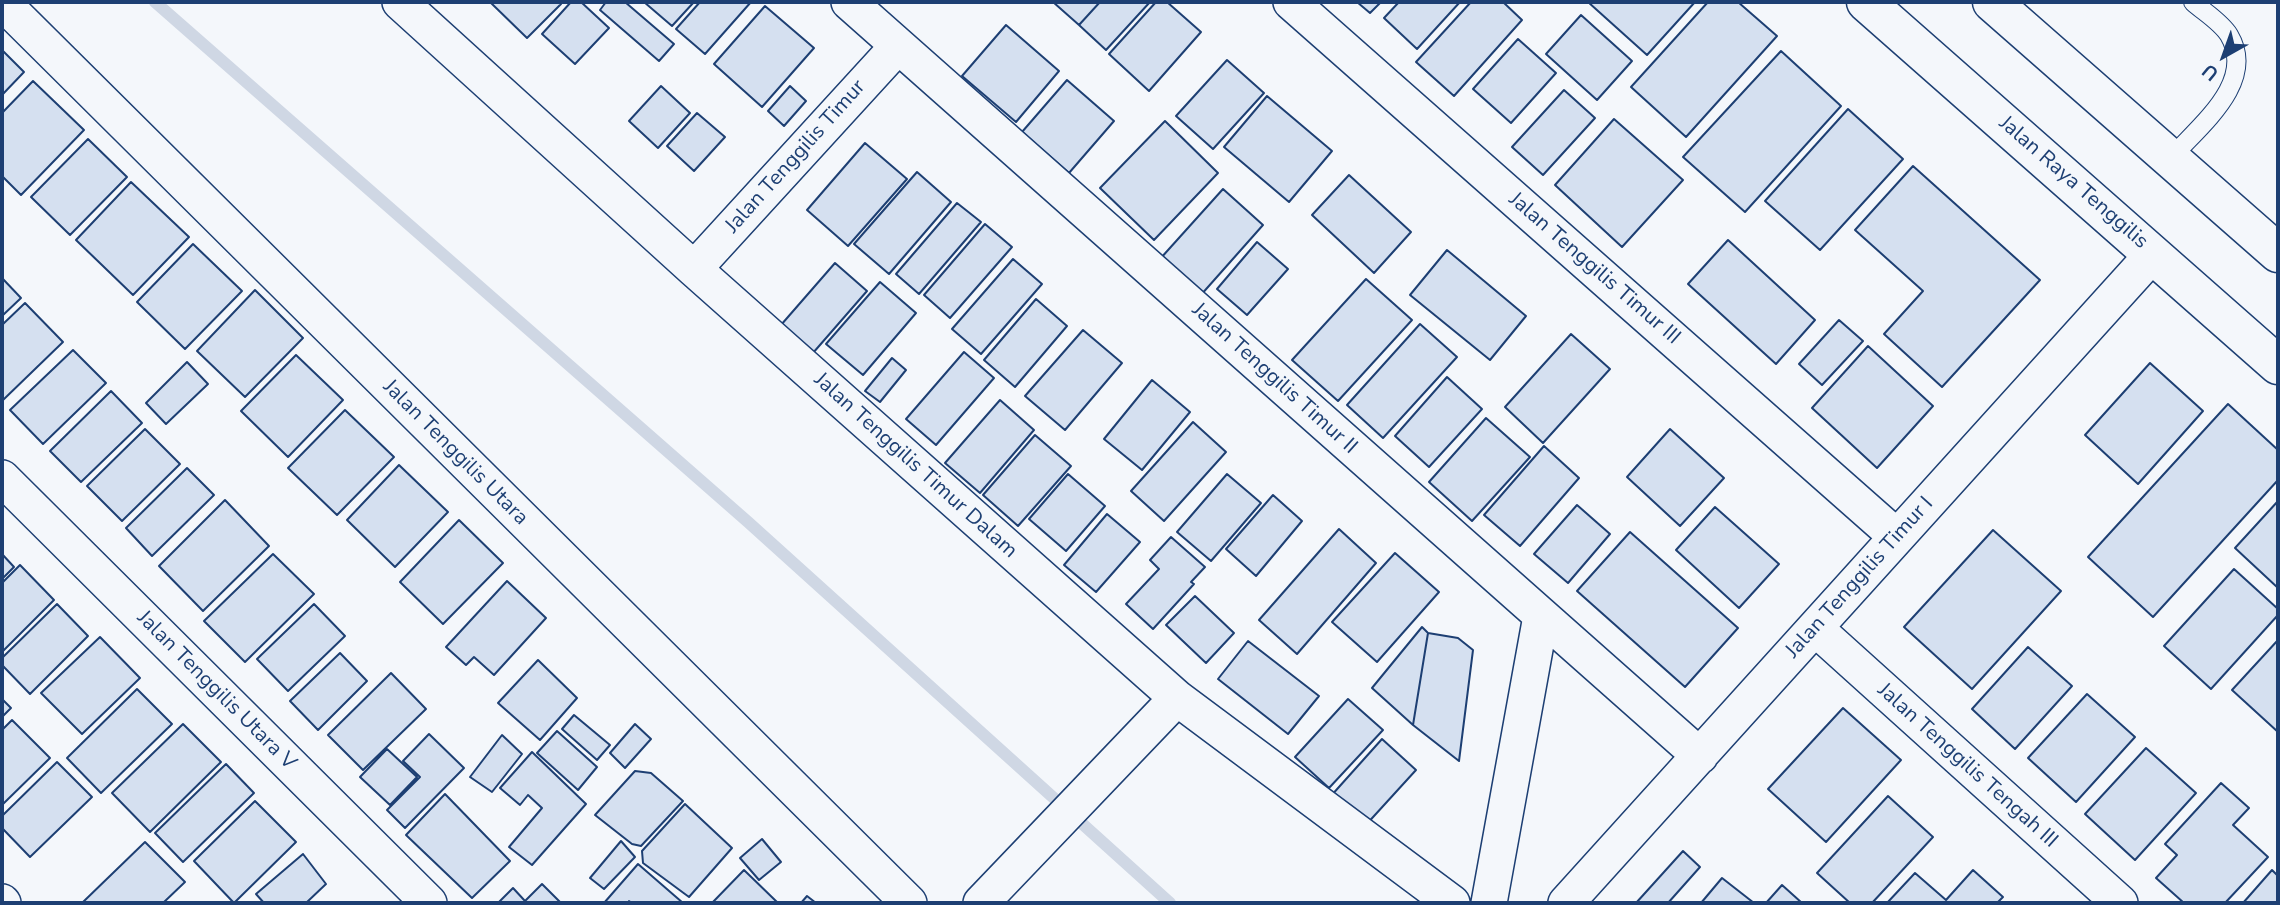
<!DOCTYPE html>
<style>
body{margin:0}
#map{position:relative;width:2280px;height:905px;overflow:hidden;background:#f4f7fb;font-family:"Nunito Sans",sans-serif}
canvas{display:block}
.frame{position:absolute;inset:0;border:4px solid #1d3f73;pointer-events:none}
.north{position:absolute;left:2189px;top:21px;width:70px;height:70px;-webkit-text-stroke:5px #f4f7fb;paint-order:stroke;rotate:220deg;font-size:19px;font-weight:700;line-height:28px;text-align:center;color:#1d3f73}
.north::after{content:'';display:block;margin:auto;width:24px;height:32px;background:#1d3f73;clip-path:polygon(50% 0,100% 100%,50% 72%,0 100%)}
</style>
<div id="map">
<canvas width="2280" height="905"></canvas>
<div class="frame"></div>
<div class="north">U</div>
</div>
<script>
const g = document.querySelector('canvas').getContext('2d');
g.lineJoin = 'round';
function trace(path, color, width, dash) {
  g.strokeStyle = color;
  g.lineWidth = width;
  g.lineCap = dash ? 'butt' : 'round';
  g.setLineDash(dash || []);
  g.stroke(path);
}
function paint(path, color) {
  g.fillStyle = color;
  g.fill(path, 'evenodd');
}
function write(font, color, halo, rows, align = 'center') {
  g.font = font + ' "Nunito Sans",sans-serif';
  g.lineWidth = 5;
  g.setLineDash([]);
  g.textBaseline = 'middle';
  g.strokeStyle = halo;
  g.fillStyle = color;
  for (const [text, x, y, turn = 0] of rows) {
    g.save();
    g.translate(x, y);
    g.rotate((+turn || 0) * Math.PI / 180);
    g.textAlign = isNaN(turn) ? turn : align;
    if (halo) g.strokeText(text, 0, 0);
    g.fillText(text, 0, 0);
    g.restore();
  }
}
trace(new Path2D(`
 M 155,2 L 748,522 L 1170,903`), '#cfd7e4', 12);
const building = new Path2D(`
 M 490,2 L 558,2 L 561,4 L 527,38 Z
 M 571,2 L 581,2 L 609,28 L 575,64 L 542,34 Z
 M 606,2 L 625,2 L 674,44 L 659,61 L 600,10 Z
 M 644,2 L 694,2 L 672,26 Z
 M 700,2 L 751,2 L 705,54 L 676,29 Z
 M 1053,2 L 1100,2 L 1079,25 Z
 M 1100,2 L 1150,2 L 1106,50 L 1079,25 Z
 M 1156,2 L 1167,2 L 1201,32 L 1149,91 L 1109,54 Z
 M 1357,2 L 1381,2 L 1370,13 Z
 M 1399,2 L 1460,2 L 1417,49 L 1384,18 Z
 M 1471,2 L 1503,2 L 1522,20 L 1454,96 L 1416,62 Z
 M 1588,2 L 1695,2 L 1647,55 Z
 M 1708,2 L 1738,2 L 1777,36 L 1686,137 L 1631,87 Z
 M 765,6 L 814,48 L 762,107 L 714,64 Z
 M 1581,15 L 1632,61 L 1597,100 L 1546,54 Z
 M 1006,25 L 1059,71 L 1016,122 L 962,76 Z
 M 1518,39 L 1556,73 L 1511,123 L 1473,89 Z
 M 2,50 L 24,72 L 2,95 Z
 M 1781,51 L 1841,106 L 1745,212 L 1683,157 Z
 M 1227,60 L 1264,93 L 1213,149 L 1176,116 Z
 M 1067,80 L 1114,121 L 1069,173 L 1022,132 Z
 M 33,81 L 84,130 L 21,195 L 2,176 L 2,113 Z
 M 661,86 L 690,113 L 658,148 L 629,121 Z
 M 790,86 L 806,101 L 784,126 L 768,111 Z
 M 1564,90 L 1595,118 L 1543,175 L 1512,147 Z
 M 1267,96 L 1332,151 L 1289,202 L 1224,147 Z
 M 1848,109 L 1903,159 L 1820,250 L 1765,201 Z
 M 697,113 L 725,137 L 694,171 L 667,146 Z
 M 1614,119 L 1683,180 L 1622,247 L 1555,185 Z
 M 1165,121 L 1218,173 L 1154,240 L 1100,188 Z
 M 88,139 L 127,177 L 70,235 L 31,197 Z
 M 865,143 L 907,179 L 848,246 L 807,210 Z
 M 1913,166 L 2040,280 L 1942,387 L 1884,334 L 1923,291 L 1855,230 Z
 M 917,172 L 951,202 L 889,274 L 854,244 Z
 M 1349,175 L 1411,232 L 1374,273 L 1312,215 Z
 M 131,182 L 189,237 L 133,295 L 76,240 Z
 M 1223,189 L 1263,225 L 1200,296 L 1160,259 Z
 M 957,203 L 981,222 L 919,294 L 896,274 Z
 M 985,224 L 1012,247 L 950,318 L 924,295 Z
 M 1728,240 L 1815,320 L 1776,364 L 1688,284 Z
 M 1257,242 L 1288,269 L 1247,315 L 1217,289 Z
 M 193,244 L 242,291 L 185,349 L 137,302 Z
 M 1447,250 L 1526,316 L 1490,360 L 1410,295 Z
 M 1013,259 L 1042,284 L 981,354 L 952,329 Z
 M 835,263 L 867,291 L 806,361 L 774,333 Z
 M 2,278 L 21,298 L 2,316 Z
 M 1366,279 L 1412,320 L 1338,401 L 1292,360 Z
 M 880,282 L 916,313 L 863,375 L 826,344 Z
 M 255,290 L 303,338 L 245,397 L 197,351 Z
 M 1036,299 L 1067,326 L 1015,387 L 984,360 Z
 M 25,303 L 63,342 L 2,401 L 2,325 Z
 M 1839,320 L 1863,341 L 1822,385 L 1799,364 Z
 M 1420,324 L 1457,357 L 1383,438 L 1347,405 Z
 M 1083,330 L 1122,363 L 1065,430 L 1025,396 Z
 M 1571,334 L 1610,369 L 1543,443 L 1505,407 Z
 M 1868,346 L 1933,406 L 1877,468 L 1812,408 Z
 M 73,350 L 106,383 L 43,444 L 10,410 Z
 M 964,352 L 994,378 L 936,445 L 906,419 Z
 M 296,355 L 343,400 L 288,457 L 241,411 Z
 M 892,358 L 906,370 L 880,402 L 865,391 Z
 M 187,362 L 208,384 L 166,424 L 146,403 Z
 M 2150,363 L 2203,411 L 2138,484 L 2085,435 Z
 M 1447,377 L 1482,409 L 1429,467 L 1395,436 Z
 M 1152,380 L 1190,412 L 1142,470 L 1104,439 Z
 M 111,391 L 142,423 L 81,482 L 50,451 Z
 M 1000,400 L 1034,430 L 980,493 L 945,463 Z
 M 2228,404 L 2278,450 L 2278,480 L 2153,617 L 2088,557 Z
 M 345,410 L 394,457 L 337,515 L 288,468 Z
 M 1486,418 L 1530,457 L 1472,521 L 1429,482 Z
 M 1193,422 L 1226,452 L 1164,521 L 1131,491 Z
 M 145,429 L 180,464 L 122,521 L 87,486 Z
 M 1670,429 L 1724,478 L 1680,526 L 1627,477 Z
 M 1035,435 L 1071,466 L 1018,526 L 983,495 Z
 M 1544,446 L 1579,478 L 1520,546 L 1484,515 Z
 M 399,465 L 448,512 L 395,567 L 347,520 Z
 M 187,468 L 214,495 L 152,556 L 126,528 Z
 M 1068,474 L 1105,506 L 1066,551 L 1029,519 Z
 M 1227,474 L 1261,503 L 1211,561 L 1177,532 Z
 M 1273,495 L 1302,521 L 1256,576 L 1226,549 Z
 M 225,500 L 269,546 L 203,611 L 159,566 Z
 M 2278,501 L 2278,588 L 2235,548 Z
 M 1577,505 L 1610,534 L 1568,583 L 1534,554 Z
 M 1715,507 L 1779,564 L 1739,608 L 1676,550 Z
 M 1107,514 L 1140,542 L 1096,592 L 1064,565 Z
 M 459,520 L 503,563 L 443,624 L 400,582 Z
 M 1339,529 L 1376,563 L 1297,654 L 1259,620 Z
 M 1993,530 L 2061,591 L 1972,689 L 1904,627 Z
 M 1630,532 L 1738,628 L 1685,687 L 1577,591 Z
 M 1171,537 L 1205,567 L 1191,582 L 1194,584 L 1153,629 L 1126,604 L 1159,569 L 1150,560 Z
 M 1395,553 L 1439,592 L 1377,662 L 1332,622 Z
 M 2,554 L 14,567 L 2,579 Z
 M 273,554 L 314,594 L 245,662 L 204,621 Z
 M 20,565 L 54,600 L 2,652 L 2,583 Z
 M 2234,569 L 2278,609 L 2278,615 L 2211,689 L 2164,646 Z
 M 507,581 L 546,618 L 494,675 L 474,657 L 466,665 L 446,647 Z
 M 1195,596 L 1234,633 L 1206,663 L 1166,625 Z
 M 57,604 L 88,636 L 30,694 L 2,665 L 2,658 Z
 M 314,604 L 345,636 L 288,691 L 257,659 Z
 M 1422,627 L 1428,633 L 1413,725 L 1372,688 Z
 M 1428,633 L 1458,638 L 1473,650 L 1459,761 L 1413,725 Z
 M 100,637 L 140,678 L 82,734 L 41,693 Z
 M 2278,640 L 2278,732 L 2232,690 Z
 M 1248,641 L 1319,696 L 1288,734 L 1218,679 Z
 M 2028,647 L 2072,686 L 2015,749 L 1972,709 Z
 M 340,653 L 367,681 L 318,730 L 290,701 Z
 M 538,660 L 577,698 L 540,740 L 498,703 Z
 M 391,673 L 426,709 L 363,770 L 328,735 Z
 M 137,689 L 172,724 L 101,793 L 67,758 Z
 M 2087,694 L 2135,737 L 2076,802 L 2028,758 Z
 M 2,699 L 11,708 L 2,717 Z
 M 1348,699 L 1383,730 L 1329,788 L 1295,757 Z
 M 1843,708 L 1901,760 L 1826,842 L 1768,789 Z
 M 574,715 L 610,745 L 597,760 L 562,729 Z
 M 12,720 L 50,758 L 2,805 L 2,730 Z
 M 183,724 L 221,762 L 150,832 L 112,793 Z
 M 635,724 L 651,739 L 625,768 L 610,753 Z
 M 557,731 L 597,767 L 578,790 L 537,753 Z
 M 429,734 L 464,768 L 405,828 L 387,810 L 420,777 L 403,761 Z
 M 502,735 L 522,754 L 492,792 L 470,777 Z
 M 1382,739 L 1416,770 L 1364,827 L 1330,797 Z
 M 2146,748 L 2196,793 L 2135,860 L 2085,814 Z
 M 387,749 L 417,777 L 390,805 L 360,777 Z
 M 532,752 L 586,804 L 532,865 L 509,847 L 542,808 L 528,795 L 520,805 L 500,788 Z
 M 57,762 L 92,797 L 30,857 L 2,828 L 2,816 Z
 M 226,764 L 254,793 L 183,862 L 155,833 Z
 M 635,771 L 651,773 L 683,801 L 641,846 L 632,844 L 595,815 Z
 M 2221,783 L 2249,808 L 2233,825 L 2268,857 L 2225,903 L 2184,903 L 2156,878 L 2177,855 L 2165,844 Z
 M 445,794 L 510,861 L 472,898 L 406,835 Z
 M 1888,796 L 1933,837 L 1872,903 L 1850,903 L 1817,873 Z
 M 255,801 L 296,842 L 234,903 L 194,861 Z
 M 685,804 L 732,848 L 689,897 L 643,863 L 642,851 Z
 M 762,839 L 781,862 L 759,880 L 740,858 Z
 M 621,841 L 635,857 L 604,889 L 590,878 Z
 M 145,842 L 185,882 L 163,903 L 82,903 Z
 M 1683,851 L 1700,867 L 1668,903 L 1636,903 Z
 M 303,854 L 326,884 L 306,903 L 264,903 L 256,894 Z
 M 638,864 L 683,903 L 632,903 L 629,901 L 628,903 L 604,903 Z
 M 744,870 L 778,903 L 712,903 Z
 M 1973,870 L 2003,897 L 1997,903 L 1887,903 L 1915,873 L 1946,900 Z
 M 2272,870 L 2278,876 L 2278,903 L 2243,903 Z
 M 1722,878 L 1754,903 L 1701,903 Z
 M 542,884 L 561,903 L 498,903 L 513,888 L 525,901 Z
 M 1782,885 L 1802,903 L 1766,903 Z
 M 807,896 L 816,903 L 801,903 Z`);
paint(building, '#d5e0f0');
trace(building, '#1d3f73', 2);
const lane = new Path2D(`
 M 2171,158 C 2200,125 2257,82 2229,35 C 2221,22 2204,12 2193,2`);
const street = new Path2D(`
 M 2,2 L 909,903
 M 400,2 L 694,269 L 1177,698 L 1452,903
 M 849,2 L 1700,756
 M 1291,2 L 1897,537
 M 694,269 L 898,46
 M 2,478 L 429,903
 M 1815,628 L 2120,903
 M 2,902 L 3,903
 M 981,903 L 1177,698
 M 1489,903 L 1541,616
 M 1566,903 L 2153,254`);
const secondary = new Path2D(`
 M 1866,2 L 2278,365
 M 1992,2 L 2278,253`);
trace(lane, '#1d3f73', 20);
trace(street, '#1d3f73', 38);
trace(secondary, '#1d3f73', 41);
trace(lane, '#f4f7fb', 18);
trace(street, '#f4f7fb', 35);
trace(secondary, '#f4f7fb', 38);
write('21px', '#1d3f73', '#f4f7fb', [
 ["Jalan Tenggilis Timur",796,157,-48],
 ["Jalan Raya Tenggilis",2073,183,41],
 ["Jalan Tenggilis Timur III",1594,269,41],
 ["Jalan Tenggilis Timur II",1274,379,42],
 ["Jalan Tenggilis Utara",455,453,45],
 ["Jalan Tenggilis Timur Dalam",915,466,42],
 ["Jalan Tenggilis Timur I",1860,578,-48],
 ["Jalan Tenggilis Utara V",216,691,45],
 ["Jalan Tenggilis Tengah III",1967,766,42]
]);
</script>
